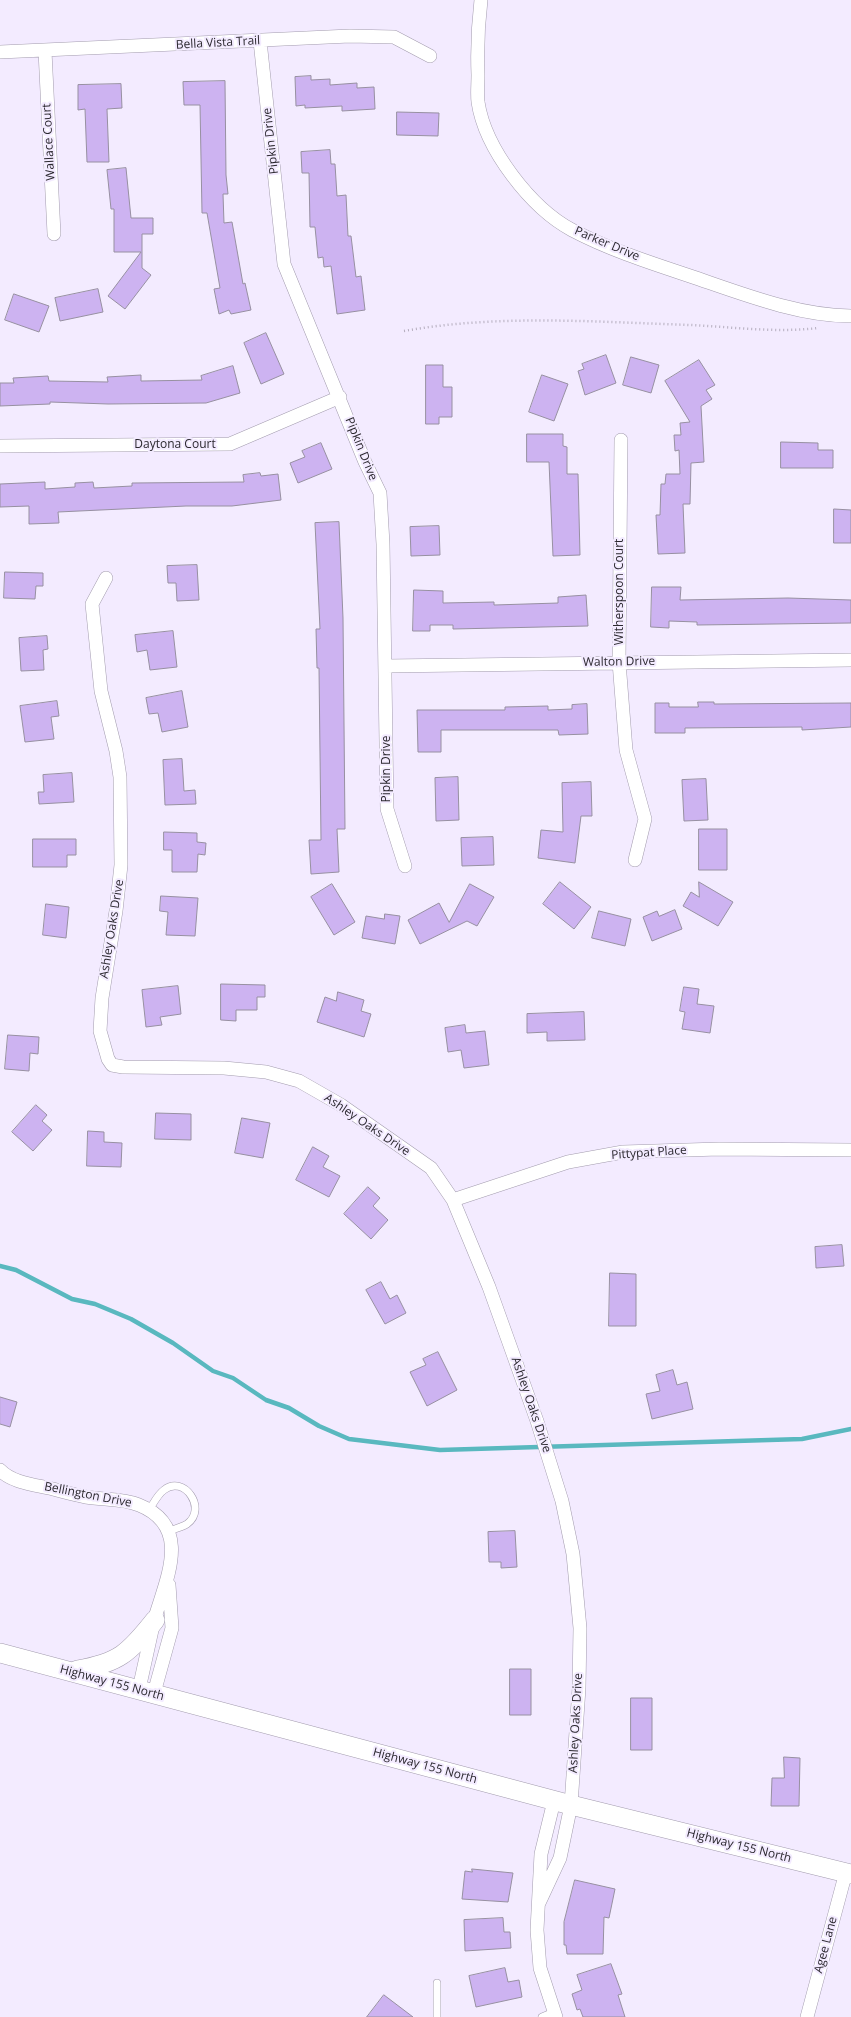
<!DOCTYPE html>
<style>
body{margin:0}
canvas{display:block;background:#f3ebff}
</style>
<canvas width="851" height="2017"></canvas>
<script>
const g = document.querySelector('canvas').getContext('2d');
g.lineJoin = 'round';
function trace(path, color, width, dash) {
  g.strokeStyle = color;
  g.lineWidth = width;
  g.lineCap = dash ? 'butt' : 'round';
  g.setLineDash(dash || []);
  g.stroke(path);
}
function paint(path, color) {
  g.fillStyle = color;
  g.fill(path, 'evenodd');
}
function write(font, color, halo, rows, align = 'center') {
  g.font = font + ' "Open Sans",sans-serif';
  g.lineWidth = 4;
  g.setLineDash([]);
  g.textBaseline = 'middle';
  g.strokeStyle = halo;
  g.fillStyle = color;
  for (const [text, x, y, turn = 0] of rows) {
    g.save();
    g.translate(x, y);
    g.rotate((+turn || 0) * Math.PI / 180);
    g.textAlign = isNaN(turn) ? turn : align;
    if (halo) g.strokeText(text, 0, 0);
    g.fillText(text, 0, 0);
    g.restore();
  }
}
trace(new Path2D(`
 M 0,1266 L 16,1270 L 72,1299 L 95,1304 L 131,1319 L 173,1343 L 213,1371 L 233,1378 L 266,1400 L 289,1408 L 319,1426 L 349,1439 L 440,1450 L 802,1439 L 851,1429`), '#59b8bf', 4.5);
const building = new Path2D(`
 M 311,76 L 311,80 L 330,79 L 330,85 L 357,83 L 357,88 L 374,87 L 375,109 L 342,111 L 342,106 L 305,108 L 305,105 L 296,106 L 295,77 Z
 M 225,81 L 226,175 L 228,194 L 223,194 L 224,223 L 232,222 L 243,284 L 245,283 L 251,310 L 231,314 L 229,310 L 219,314 L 214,289 L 220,288 L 207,213 L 202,213 L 200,105 L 184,105 L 183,82 Z
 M 121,84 L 122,108 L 107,109 L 109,162 L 87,162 L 85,109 L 78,110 L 78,85 Z
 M 397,112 L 439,113 L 438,136 L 397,135 Z
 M 330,150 L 331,164 L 335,164 L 337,196 L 346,195 L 348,236 L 351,236 L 356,277 L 361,276 L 365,310 L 337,314 L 331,266 L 324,267 L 323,257 L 318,258 L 315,227 L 310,227 L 309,173 L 302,173 L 301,152 Z
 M 126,168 L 131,218 L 153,218 L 153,234 L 142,234 L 142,268 L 151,275 L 125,309 L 108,296 L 141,252 L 114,252 L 114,209 L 111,209 L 107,170 Z
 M 98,289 L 103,312 L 60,321 L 55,298 Z
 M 14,294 L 49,306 L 39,332 L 5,320 Z
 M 266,333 L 284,374 L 261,384 L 244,343 Z
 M 606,355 L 616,383 L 585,395 L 578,371 L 584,369 L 582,364 Z
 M 631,357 L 659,365 L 651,393 L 623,385 Z
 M 699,360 L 715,385 L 706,390 L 712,399 L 701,406 L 704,462 L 691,463 L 690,504 L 683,504 L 685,553 L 658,554 L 656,515 L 660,515 L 661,484 L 665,484 L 666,474 L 680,474 L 679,450 L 675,451 L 674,435 L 681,435 L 680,423 L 690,422 L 665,381 Z
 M 426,365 L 443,365 L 443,387 L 452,387 L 452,417 L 439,417 L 439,424 L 426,424 Z
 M 233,366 L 240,393 L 206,403 L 108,404 L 50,402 L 50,404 L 0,406 L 0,383 L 14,383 L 13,378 L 48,376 L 49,381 L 108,382 L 107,377 L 141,375 L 141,381 L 202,380 L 201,376 Z
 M 542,375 L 568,384 L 554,421 L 529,412 Z
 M 527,434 L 563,434 L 563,446 L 567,447 L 567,474 L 578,474 L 580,555 L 553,556 L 549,462 L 527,462 Z
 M 781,442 L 818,443 L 818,450 L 833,450 L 833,468 L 781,468 Z
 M 321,443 L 332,469 L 298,483 L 290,463 L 305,457 L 302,451 Z
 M 260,473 L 261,476 L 278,474 L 281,500 L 232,506 L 186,506 L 58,512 L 59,523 L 29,524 L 29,506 L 0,507 L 0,484 L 45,482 L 45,489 L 75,487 L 75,483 L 93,482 L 94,488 L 132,486 L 132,483 L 244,482 L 243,475 Z
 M 834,509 L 851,510 L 851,543 L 834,543 Z
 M 339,522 L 343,618 L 345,829 L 337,829 L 339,872 L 311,874 L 309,840 L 321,840 L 319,668 L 317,668 L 316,629 L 320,629 L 315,523 Z
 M 439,526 L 440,555 L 411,556 L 410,527 Z
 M 197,565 L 199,600 L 177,601 L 176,583 L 168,583 L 167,566 Z
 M 5,572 L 43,573 L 43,586 L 36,586 L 35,599 L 4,598 Z
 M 652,587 L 681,587 L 680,600 L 788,598 L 851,600 L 851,623 L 697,625 L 697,622 L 669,621 L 669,628 L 651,627 Z
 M 414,590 L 443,591 L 443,603 L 494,602 L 494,605 L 558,603 L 558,597 L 586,595 L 588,626 L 453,629 L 453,625 L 430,625 L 430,631 L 413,631 Z
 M 173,631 L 177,667 L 150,670 L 147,650 L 137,652 L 135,635 Z
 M 47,636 L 48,649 L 43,650 L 44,670 L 21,671 L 19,638 Z
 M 182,691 L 188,727 L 162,732 L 158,713 L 149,714 L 146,698 Z
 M 57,701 L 59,716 L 51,717 L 54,739 L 25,742 L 20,706 Z
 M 698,702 L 714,702 L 714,704 L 851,703 L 851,727 L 802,730 L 802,727 L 685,728 L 685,733 L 655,733 L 655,703 L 669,703 L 669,707 L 698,707 Z
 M 587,704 L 588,734 L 559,735 L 558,730 L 441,730 L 441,752 L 418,752 L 417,710 L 505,710 L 505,707 L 548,706 L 548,710 L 572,709 L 572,705 Z
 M 182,759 L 184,791 L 195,790 L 196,804 L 165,805 L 163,760 Z
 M 72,773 L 74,802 L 39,804 L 38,792 L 44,792 L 43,775 Z
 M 458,777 L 459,820 L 436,821 L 435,778 Z
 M 706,779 L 708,820 L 684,821 L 682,780 Z
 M 591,782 L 592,816 L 581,816 L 575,863 L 538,858 L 541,830 L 563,832 L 562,783 Z
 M 699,829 L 727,829 L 727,870 L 699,870 Z
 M 164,832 L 197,833 L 197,842 L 206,843 L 205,855 L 198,854 L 197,872 L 172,872 L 172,850 L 164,850 Z
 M 493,837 L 494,865 L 462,866 L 461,838 Z
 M 33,839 L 76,839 L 76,855 L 67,855 L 67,867 L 33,867 Z
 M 560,882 L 591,907 L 574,929 L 543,904 Z
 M 699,882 L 733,902 L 718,926 L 683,906 L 691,892 L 699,897 Z
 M 332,884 L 355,922 L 334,935 L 311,897 Z
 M 470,884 L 494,897 L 477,926 L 467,921 L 420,944 L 408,920 L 439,903 L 449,922 Z
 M 161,896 L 198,898 L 195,936 L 166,935 L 168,912 L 160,911 Z
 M 46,904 L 69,907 L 66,938 L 43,935 Z
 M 675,910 L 682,929 L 652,941 L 643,917 L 657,911 L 659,916 Z
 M 599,911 L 631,919 L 625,946 L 592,938 Z
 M 385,914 L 400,916 L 395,944 L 362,938 L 366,916 L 384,919 Z
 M 221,984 L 265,985 L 265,997 L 257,997 L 257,1010 L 236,1010 L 236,1021 L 221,1020 Z
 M 178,986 L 181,1014 L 160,1017 L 162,1025 L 146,1027 L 142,990 Z
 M 684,987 L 699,989 L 697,1004 L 714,1006 L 710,1033 L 682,1029 L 685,1012 L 680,1011 Z
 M 338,992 L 364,1000 L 361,1011 L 371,1014 L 364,1037 L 317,1022 L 325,997 L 336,1001 Z
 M 584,1012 L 585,1040 L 547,1041 L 547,1032 L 527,1033 L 527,1014 Z
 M 465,1025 L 466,1033 L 485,1031 L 489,1065 L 464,1068 L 461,1050 L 448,1052 L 445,1028 Z
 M 8,1035 L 39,1037 L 38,1054 L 30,1053 L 29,1071 L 5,1069 Z
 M 36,1105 L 47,1115 L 42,1121 L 52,1130 L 33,1151 L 12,1132 Z
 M 156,1113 L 191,1114 L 191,1140 L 155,1139 Z
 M 242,1118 L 270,1123 L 263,1158 L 235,1153 Z
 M 88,1131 L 104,1132 L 104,1142 L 122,1143 L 121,1167 L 87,1166 Z
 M 313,1147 L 329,1156 L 323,1167 L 340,1176 L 329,1197 L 296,1180 Z
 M 368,1187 L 380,1198 L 373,1206 L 388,1220 L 371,1239 L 344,1214 Z
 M 842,1245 L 844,1266 L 816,1268 L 815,1247 Z
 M 610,1273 L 636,1274 L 636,1326 L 609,1326 Z
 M 381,1282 L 390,1299 L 397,1295 L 406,1313 L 385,1324 L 366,1290 Z
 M 438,1352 L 457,1390 L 427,1406 L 410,1372 L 426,1365 L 423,1359 Z
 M 673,1370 L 677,1385 L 687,1382 L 693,1409 L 652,1419 L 646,1394 L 660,1391 L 656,1375 Z
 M 0,1397 L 17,1402 L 10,1427 L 0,1424 Z
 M 515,1531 L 517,1567 L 501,1568 L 501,1562 L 489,1562 L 488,1532 Z
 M 510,1669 L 531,1669 L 531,1715 L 510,1715 Z
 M 631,1698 L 652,1698 L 652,1750 L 631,1750 Z
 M 784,1757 L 800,1758 L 799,1806 L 771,1806 L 772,1778 L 784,1778 Z
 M 472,1869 L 513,1873 L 508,1902 L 462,1899 L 465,1871 L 472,1872 Z
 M 575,1880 L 615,1889 L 609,1918 L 604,1917 L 603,1954 L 567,1954 L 566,1945 L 564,1945 L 564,1922 Z
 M 503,1918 L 504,1932 L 510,1932 L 511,1948 L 465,1951 L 464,1920 Z
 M 611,1964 L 622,1994 L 618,1995 L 625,2017 L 583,2017 L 580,2009 L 577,2010 L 572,1994 L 582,1990 L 577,1975 Z
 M 505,1968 L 508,1982 L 519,1980 L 522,1997 L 476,2007 L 469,1976 Z
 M 384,1995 L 413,2017 L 367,2017 Z`);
paint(building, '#cdb3f1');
trace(building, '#9790a1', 1);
const service = new Path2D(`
 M 149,1510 C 153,1504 158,1494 164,1490 C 184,1474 208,1509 187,1524 C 182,1527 175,1529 169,1531
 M 437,1983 L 437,2017
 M 542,2017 L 554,2012`);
const minor = new Path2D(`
 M 481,0 C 478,25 477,50 478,75 C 478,84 477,94 478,102 C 485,149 531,208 572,230 C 610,250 651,263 690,276 C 740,293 798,316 851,316
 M 260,41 L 284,264 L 365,462 L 380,493 L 383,544 L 387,809 L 405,866
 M 45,51 L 54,234
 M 0,52 L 350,36 L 394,37 L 430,56
 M 621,440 L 619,662 L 626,750 L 645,819 L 635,860
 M 0,446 L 230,444 L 340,397
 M 106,578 L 92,604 L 101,691 L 116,751 L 120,777 L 121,865 L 116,911 L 102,998 L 100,1031 L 108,1059 L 112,1065 L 123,1067 L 224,1068 L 266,1072 L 299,1081 L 341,1105 L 431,1168 L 453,1200 L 489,1287 L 537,1421 L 562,1501 L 573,1554 L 580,1628 L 579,1688 L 571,1805 L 560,1858 L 539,1903
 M 386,666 L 851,660
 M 453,1200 L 568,1162 L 623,1152 L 719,1149 L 851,1150
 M 0,1470 C 12,1483 36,1485 53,1489 C 64,1492 75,1495 86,1497 C 103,1500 123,1498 139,1505 C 194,1527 165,1581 154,1621 C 149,1644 144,1667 139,1689
 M 154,1693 L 172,1628 L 169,1585
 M 554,1801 L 541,1854 L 537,1930 L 540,1968 L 556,2017
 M 807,2017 L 846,1872`);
const secondary = new Path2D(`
 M 0,1653 L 571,1805 L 851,1874
 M 77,1670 C 119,1663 129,1653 155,1620`);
trace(service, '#a39cae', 8);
trace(minor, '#a39cae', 14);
trace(secondary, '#a39cae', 20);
trace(new Path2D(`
 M 404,331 C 499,314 596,322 691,325 C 733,327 776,333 818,328`), '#b4adbd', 2.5, [1, 3]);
trace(service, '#fff', 7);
trace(minor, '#fff', 13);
trace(secondary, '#fff', 19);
write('12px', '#2b282f', '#f3ebff', [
 ["Bella Vista Trail",218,43,-3],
 ["Pipkin Drive",271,141,-96],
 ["Wallace Court",49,142,-93],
 ["Parker Drive",607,244,23],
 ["Daytona Court",175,445],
 ["Pipkin Drive",361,449,68],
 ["Witherspoon Court",620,592,-90],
 ["Walton Drive",619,662,-1],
 ["Pipkin Drive",387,769,-90],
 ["Ashley Oaks Drive",112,929,-81],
 ["Ashley Oaks Drive",367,1125,34],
 ["Pittypat Place",649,1153,-4],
 ["Ashley Oaks Drive",531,1405,71],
 ["Bellington Drive",88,1495,11],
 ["Highway 155 North",112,1683,15],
 ["Ashley Oaks Drive",576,1723,-87],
 ["Highway 155 North",425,1766,15],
 ["Highway 155 North",739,1846,14],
 ["Agee Lane",826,1945,-75]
]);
</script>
